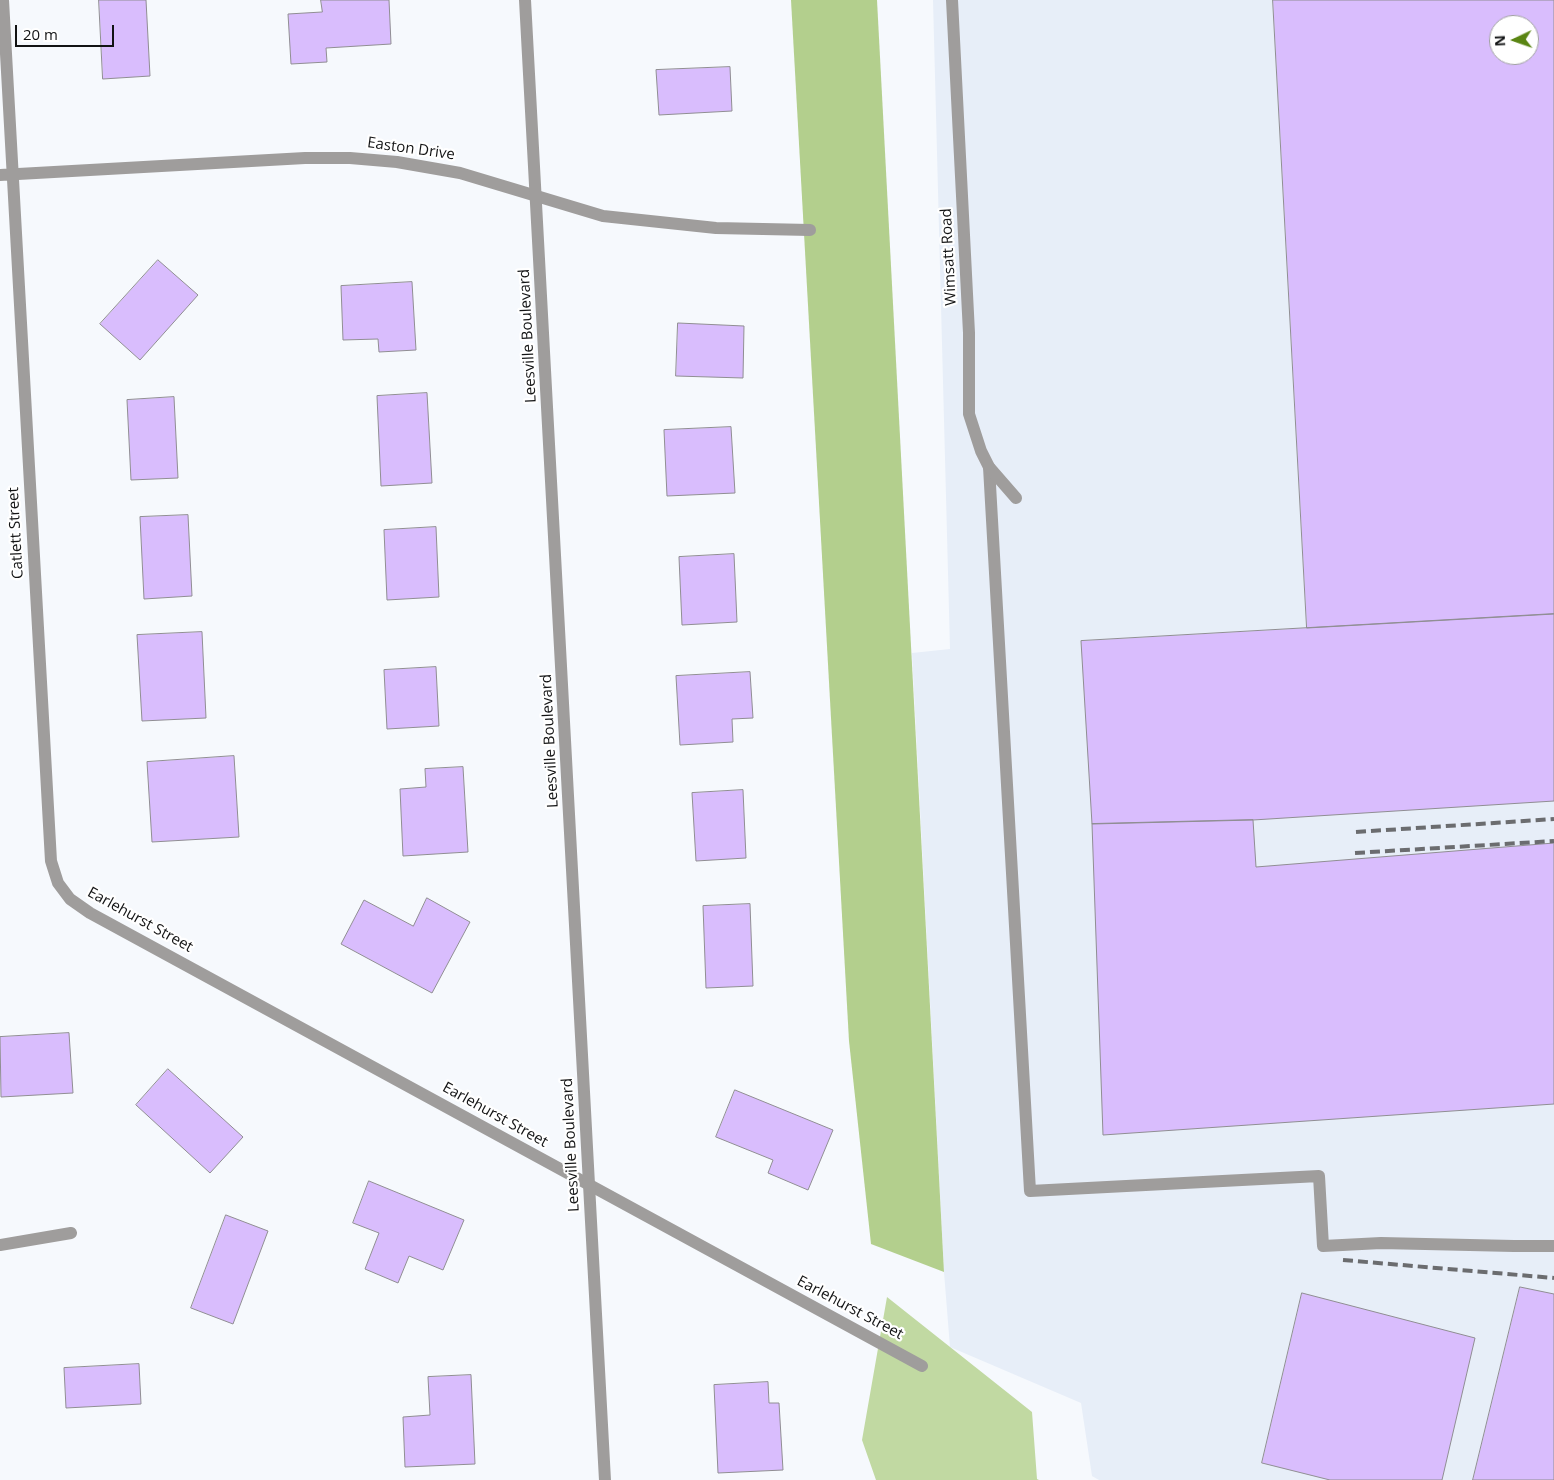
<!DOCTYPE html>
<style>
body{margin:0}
#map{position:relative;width:1554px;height:1480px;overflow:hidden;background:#f6f9fd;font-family:"Open Sans",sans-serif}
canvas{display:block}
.north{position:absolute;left:1489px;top:15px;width:50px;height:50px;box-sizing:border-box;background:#fff;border:1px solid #a0a1a1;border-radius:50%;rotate:267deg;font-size:14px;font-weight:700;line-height:20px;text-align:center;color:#121314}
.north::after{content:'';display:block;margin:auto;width:18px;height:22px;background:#5a8513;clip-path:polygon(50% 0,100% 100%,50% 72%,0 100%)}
.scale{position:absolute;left:15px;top:25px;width:99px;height:22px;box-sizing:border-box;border:2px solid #121314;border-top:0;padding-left:6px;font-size:15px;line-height:18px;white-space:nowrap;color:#121314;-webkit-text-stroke:4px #fff;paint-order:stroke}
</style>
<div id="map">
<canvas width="1554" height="1480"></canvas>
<div class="north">N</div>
<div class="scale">20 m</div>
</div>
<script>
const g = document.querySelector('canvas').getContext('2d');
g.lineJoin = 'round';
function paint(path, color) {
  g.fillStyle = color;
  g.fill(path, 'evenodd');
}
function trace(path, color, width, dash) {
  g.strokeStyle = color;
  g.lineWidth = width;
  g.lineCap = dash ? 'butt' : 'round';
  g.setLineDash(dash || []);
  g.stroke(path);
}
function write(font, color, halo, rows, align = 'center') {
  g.font = font + ' "Open Sans",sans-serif';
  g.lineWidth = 4.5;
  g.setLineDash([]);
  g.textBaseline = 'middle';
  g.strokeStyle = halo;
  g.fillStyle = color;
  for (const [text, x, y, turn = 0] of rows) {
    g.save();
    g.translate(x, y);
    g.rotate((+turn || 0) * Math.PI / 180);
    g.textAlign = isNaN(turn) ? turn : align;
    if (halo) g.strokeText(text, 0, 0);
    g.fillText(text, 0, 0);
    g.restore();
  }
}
paint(new Path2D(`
 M 933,0 L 1554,0 L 1554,1480 L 1099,1480 L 1092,1476 L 1081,1403 L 950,1347 L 944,1272 L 912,653 L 950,649 ZM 1499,25 L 1529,25 L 1529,55 L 1499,55 Z`), '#e7eef8');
paint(new Path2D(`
 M 887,1297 L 1032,1412 L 1037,1479 L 1039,1480 L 876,1480 L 862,1440 Z`), '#c1d9a2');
paint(new Path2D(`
 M 791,0 L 877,0 L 944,1272 L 871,1244 L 849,1041 Z`), '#b3cf8d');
const building = new Path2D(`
 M 99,0 L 146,0 L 150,76 L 103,79 Z
 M 321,0 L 389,0 L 391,44 L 326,48 L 327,62 L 291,64 L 288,14 L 322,12 Z
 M 1273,0 L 1554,0 L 1554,614 L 1307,628 ZM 1499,25 L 1529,25 L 1529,55 L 1499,55 Z
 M 730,67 L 732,111 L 659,115 L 656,70 Z
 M 158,260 L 198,295 L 140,360 L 100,324 Z
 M 412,282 L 416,350 L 379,352 L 378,339 L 343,340 L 341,286 Z
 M 678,323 L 744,326 L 743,378 L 676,376 Z
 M 427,393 L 432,483 L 381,486 L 377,396 Z
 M 174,397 L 178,478 L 131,480 L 127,400 Z
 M 731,427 L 735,493 L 667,496 L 664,430 Z
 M 188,515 L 192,596 L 144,599 L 140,517 Z
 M 436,527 L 439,597 L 387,600 L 384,530 Z
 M 734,554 L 737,622 L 682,625 L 679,557 Z
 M 1554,614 L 1554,801 L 1253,820 L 1092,824 L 1081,641 Z
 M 202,632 L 206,718 L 142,721 L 137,635 Z
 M 436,667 L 439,726 L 387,729 L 384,670 Z
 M 750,672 L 753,718 L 732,719 L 733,742 L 680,745 L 676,676 Z
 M 234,756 L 239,837 L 152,842 L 147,762 Z
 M 463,767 L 468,852 L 403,856 L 400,789 L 426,787 L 425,769 Z
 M 743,790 L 746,858 L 696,861 L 692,793 Z
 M 1253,820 L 1256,867 L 1554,843 L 1554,1104 L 1103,1135 L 1092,824 Z
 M 427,898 L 470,922 L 432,993 L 341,944 L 364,900 L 413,926 Z
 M 750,904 L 753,986 L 706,988 L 703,906 Z
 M 69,1033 L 73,1093 L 1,1097 L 0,1037 Z
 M 168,1069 L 243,1137 L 210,1173 L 136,1105 Z
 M 735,1090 L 833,1130 L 808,1190 L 768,1173 L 773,1160 L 716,1137 Z
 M 369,1181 L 464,1220 L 443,1270 L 409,1256 L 398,1283 L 365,1269 L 379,1233 L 353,1223 Z
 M 226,1215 L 268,1231 L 233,1324 L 191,1308 Z
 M 1520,1287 L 1554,1294 L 1554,1480 L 1473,1480 Z
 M 1302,1293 L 1475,1338 L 1442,1480 L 1330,1480 L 1262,1463 Z
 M 139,1364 L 141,1404 L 66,1408 L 64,1368 Z
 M 471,1375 L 475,1464 L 405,1467 L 403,1417 L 430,1415 L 428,1377 Z
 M 768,1382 L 769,1403 L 779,1403 L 783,1470 L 718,1473 L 714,1385 Z`);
paint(building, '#d9bdfd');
trace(building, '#908e93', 1);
trace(new Path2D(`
 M 989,467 L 1030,1191 L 1319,1176 L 1323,1246 L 1381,1243 L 1514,1246 L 1554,1246`), '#9f9d9c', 12);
trace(new Path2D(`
 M 3,0 L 51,861 L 58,883 L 70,899 L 90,913 L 922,1366
 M 952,0 L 969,333 L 969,414 L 981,451 L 989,467 L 1016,498
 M 0,175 L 305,158 L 350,158 L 397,162 L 460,173 L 603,216 L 716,228 L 810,230
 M 0,1245 L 71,1233`), '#9f9d9c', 12);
trace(new Path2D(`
 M 525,0 L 605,1480`), '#9f9d9c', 12);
trace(new Path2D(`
 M 1356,832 L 1554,819
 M 1355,853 L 1554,841
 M 1343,1260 L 1554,1278`), '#6b6c6f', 4, [10, 5]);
write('15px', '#121314', '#fff', [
 ["Easton Drive",411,149,8],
 ["Wimsatt Road",949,257,-93],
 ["Leesville Boulevard",528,336,-93],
 ["Catlett Street",16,533,-93],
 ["Leesville Boulevard",550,741,-93],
 ["Earlehurst Street",140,920,29],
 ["Earlehurst Street",495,1115,29],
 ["Leesville Boulevard",571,1145,-93],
 ["Earlehurst Street",850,1308,28]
]);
</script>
